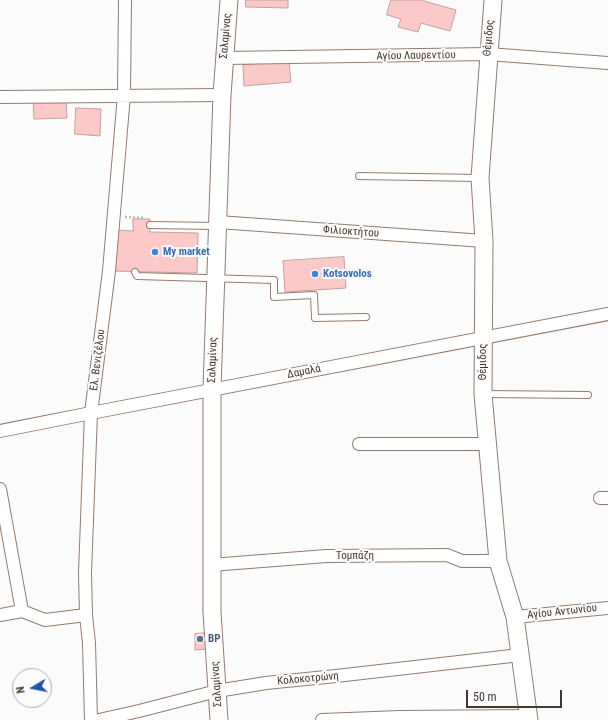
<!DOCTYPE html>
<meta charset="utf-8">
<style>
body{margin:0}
#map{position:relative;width:608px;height:720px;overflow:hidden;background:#fbfbfb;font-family:"Roboto Condensed",sans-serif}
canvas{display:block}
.north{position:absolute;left:12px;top:668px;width:40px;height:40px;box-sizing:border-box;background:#fbfbfb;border:1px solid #b1adaa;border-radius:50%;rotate:260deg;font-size:11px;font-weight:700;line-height:16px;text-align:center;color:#433830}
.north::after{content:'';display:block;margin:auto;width:14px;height:18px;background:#1d55a7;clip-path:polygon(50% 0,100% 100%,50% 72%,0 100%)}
.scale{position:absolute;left:466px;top:690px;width:96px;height:18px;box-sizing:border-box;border:2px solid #433830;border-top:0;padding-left:5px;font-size:12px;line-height:14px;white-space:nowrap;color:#433830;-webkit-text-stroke:3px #fbfbfb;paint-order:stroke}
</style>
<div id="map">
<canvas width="608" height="720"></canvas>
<div class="north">N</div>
<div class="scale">50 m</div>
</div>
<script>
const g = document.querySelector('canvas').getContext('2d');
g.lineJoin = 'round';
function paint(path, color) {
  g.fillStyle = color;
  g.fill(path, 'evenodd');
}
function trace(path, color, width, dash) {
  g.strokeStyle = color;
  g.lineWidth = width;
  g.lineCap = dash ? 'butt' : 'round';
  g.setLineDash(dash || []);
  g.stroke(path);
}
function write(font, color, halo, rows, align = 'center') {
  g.font = font + ' "Roboto Condensed",sans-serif';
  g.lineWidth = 4;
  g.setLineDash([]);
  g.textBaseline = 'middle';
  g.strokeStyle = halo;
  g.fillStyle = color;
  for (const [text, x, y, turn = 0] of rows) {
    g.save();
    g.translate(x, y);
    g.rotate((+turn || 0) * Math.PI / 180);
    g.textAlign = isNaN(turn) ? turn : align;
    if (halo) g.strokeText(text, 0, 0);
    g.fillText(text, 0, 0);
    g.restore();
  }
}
const building = new Path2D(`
 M 246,0 L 288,0 L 288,8 L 246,7 Z
 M 391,0 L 424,0 L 424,1 L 456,10 L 450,31 L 421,23 L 418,32 L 398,27 L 401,19 L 387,15 Z
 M 289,62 L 291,82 L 244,86 L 243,65 Z
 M 66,97 L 67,118 L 34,119 L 33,98 Z
 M 76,108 L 101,109 L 100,136 L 75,134 Z
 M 133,219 L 150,219 L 150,232 L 198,233 L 197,273 L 111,271 L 115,230 L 133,231 Z
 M 344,257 L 346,288 L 285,292 L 283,261 Z
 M 206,633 L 207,649 L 195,650 L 195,634 Z`);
paint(building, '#fbcac8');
trace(building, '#c2a09f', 1);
const lane = new Path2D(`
 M 359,176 L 478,178
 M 150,225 L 216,226
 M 135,272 L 137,276 L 274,280 L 274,297 L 314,295 L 315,318 L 366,317
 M 484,394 L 588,395`);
const street = new Path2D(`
 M 224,58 L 488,54 L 608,63
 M 0,97 L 222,95
 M 218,222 L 484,241
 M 0,431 L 91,413 L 608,314
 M 359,444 L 488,444
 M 0,489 L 22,611
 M 600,498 L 608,498
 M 211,565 L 326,556 L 447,555 L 462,561 L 498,561
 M 0,615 L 22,611 L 45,620 L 86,615
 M 515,617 L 608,608
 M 91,720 L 89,643 L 86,615 L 85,573 L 91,413 L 109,271 L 124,95 L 125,0
 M 99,720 L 139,711 L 217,691 L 266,683 L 336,676 L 520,655
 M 322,720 L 400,717 L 528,716`);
const secondary = new Path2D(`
 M 493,0 L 480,178 L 484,241 L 483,394 L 498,561 L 515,617 L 529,720
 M 219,720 L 212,612 L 212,389 L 222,95 L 229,0`);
trace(lane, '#957b6b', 8);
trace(street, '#957b6b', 14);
trace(secondary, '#957b6b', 19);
trace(new Path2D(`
 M 125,217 L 144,218`), '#bdb9b6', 2.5, [2, 2]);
trace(lane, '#fff', 6);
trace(street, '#fff', 12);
trace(secondary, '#fff', 17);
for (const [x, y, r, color] of [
 [155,252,4,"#3f7fe0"],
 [315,274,4,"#3f7fe0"],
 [200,639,4,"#5c6f8a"]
]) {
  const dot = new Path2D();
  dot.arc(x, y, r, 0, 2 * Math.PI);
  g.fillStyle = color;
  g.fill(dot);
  trace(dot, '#fbfbfb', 1.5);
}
write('11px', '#433830', '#fbfbfb', [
 ["Σαλαμίνας",226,36,-85],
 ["Θέμιδος",489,38,-85],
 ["Αγίου Λαυρεντίου",416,56,-1],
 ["Φιλιοκτήτου",351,232,4],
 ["Ελ. Βενιζέλου",98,360,-83],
 ["Σαλαμίνας",213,360,-88],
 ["Θέμιδος",483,362,-90],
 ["Δαμαλά",304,372,-11],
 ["Τομπάζη",355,556],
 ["Αγίου Αντωνίου",562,612,-6],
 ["Κολοκοτρώνη",308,679,-5],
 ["Σαλαμίνας",217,684,-94]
]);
write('bold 11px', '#366cbe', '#fbfbfb', [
 ["My market",163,252],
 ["Kotsovolos",323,274]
], 'left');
write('bold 11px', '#4e5e75', '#fbfbfb', [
 ["BP",208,639]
], 'left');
</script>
